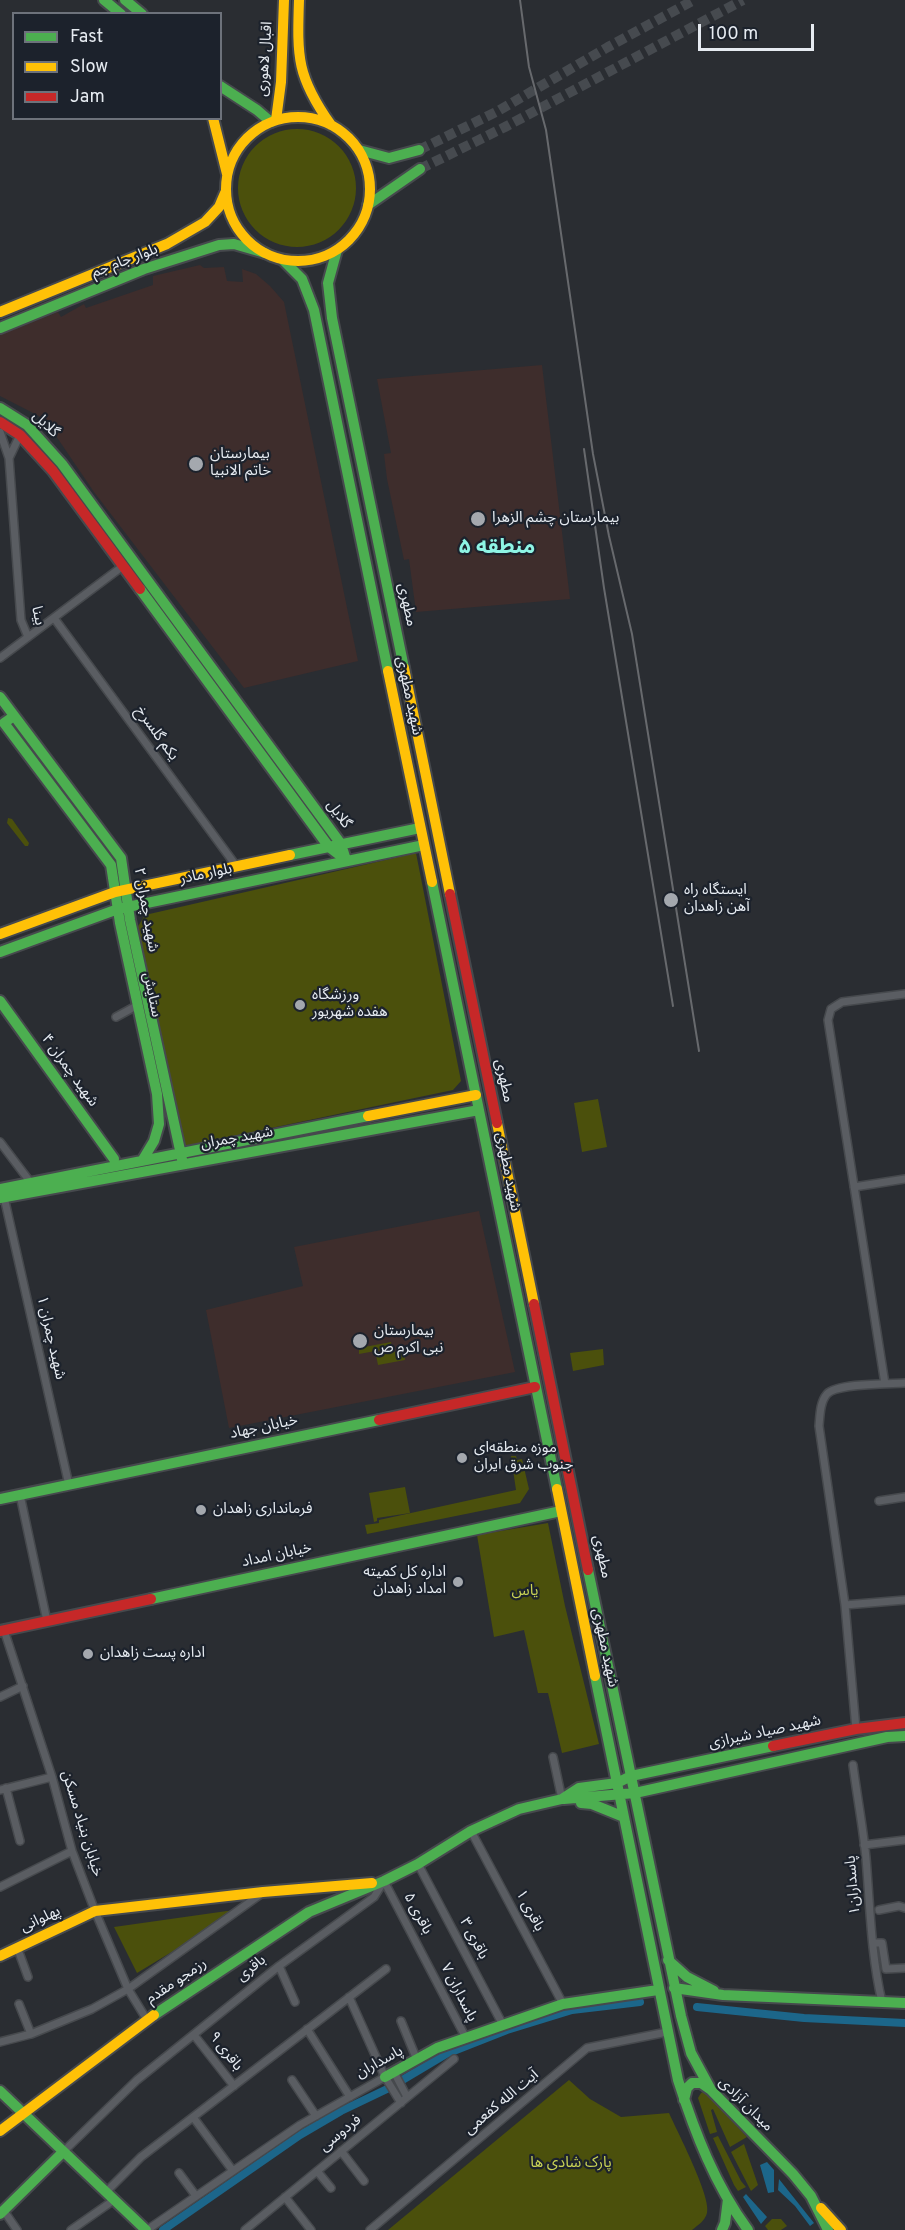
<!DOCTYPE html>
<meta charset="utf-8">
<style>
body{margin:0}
#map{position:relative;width:905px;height:2230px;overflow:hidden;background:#2a2d32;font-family:Overpass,sans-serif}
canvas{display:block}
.legend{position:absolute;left:12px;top:12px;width:210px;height:108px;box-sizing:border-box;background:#1c222c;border:2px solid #6d727b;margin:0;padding:8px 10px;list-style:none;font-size:18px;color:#e6ebf1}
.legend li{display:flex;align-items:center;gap:12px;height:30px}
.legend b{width:30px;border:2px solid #6d727b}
.scale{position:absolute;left:698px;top:24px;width:116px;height:27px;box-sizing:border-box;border:3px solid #e6ebf1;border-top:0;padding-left:8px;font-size:18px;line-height:21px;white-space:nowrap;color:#e6ebf1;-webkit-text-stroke:4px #1c222c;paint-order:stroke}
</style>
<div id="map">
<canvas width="905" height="2230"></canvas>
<ul class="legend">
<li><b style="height:8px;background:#4caf50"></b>Fast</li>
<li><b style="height:8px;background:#ffc107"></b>Slow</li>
<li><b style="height:8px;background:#c62828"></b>Jam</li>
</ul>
<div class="scale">100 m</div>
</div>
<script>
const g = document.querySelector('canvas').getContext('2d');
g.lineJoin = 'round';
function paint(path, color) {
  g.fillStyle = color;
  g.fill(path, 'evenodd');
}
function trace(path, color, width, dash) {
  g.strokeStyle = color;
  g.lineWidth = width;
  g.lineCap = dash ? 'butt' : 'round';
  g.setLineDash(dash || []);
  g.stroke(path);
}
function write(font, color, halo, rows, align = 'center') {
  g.font = font + ' Overpass,"Noto Sans Arabic",sans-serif';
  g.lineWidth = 4.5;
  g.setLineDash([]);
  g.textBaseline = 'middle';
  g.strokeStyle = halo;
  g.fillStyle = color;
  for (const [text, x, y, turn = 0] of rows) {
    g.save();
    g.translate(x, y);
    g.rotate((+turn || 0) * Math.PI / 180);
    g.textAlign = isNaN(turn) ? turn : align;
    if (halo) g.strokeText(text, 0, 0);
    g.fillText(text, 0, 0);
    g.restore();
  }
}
paint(new Path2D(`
 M 200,265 L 204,268 L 224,267 L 227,281 L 243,282 L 242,269 L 256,274 L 270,286 L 284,302 L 358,661 L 244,688 L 94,492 L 56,436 L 39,416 L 0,396 L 0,335 L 58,312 L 61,317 L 84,304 L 86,308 L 153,285 L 153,276 Z
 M 542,365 L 570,599 L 416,612 L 409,559 L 404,560 L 387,479 L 384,454 L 391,453 L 377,379 Z
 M 479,1211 L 515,1372 L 229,1428 L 206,1310 L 303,1286 L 294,1247 Z`), '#3e2d2c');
paint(new Path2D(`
 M238 188a59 59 0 1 1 118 0a59 59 0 1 1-118 0Z
 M 8,818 L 12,819 L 29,843 L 28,846 L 25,846 L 7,823 Z
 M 416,853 L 461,1081 L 453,1090 L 185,1146 L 137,928 L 145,915 Z
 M 598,1099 L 607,1147 L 582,1152 L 574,1103 Z
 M 391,1342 L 392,1348 L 359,1354 L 359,1348 Z
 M 603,1349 L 604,1365 L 573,1371 L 570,1353 Z
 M 404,1350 L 405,1360 L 378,1365 L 376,1355 Z
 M 511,1456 L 516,1456 L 517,1460 L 522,1459 L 529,1489 L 520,1503 L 367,1534 L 365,1525 L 379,1523 L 379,1520 L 516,1490 Z
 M 405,1487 L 410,1513 L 377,1518 L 377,1521 L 374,1522 L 369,1493 Z
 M 548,1523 L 565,1606 L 599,1744 L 562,1753 L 548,1693 L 538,1693 L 524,1630 L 494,1637 L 477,1535 Z
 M 241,1910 L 137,1973 L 114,1927 L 227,1911 Z
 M 569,2080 L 590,2099 L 621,2117 L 669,2113 C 677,2131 712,2198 707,2213 C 705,2221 698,2225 692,2230 L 388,2230 Z
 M 703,2092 L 707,2094 L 747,2137 L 730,2147 L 713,2109 L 711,2110 L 717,2132 L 710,2134 L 698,2098 L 701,2093 Z
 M 718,2136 L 741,2181 L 746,2187 L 738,2191 L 734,2185 L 713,2138 Z
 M 744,2144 L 758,2185 L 751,2191 L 731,2152 Z
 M 772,2219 L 781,2219 L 787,2226 L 781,2230 L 768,2230 L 765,2226 Z`), '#4b500c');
paint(new Path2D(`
 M 767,2162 L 774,2170 L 774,2192 L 768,2193 L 760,2165 Z
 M 779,2179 L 814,2223 L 810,2226 L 795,2206 L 778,2190 Z
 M 746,2194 L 767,2217 L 761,2224 L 743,2197 Z`), '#1c668a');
trace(new Path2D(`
 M 697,2007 L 804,2018 L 905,2023
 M 394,2085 L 446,2054 L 507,2030 L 572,2010 L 640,2002
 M 163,2230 L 300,2135 L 341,2111 L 387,2089`), '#1c668a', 8);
trace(new Path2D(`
 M 419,150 L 498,111 L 608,47 L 694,0
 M 420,169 L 505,127 L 743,0`), '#464a4f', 10, [10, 5]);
const street = new Path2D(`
 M 0,432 L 9,458 L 21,620 L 28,637
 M 9,458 L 20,435
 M 54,618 L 237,867
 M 0,658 L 123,566
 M 116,1017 L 138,1005
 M 0,1142 L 31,1183
 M 854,1187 L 905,1179
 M 4,1197 L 69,1485
 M 885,1384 L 828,1020 L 831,1009 L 842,1002 L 905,994
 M 20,1495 L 47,1621
 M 879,1501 L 905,1497
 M 845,1605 L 905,1600
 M 4,1630 L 52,1777 L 72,1851 L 95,1911 L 128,1989 L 147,2020
 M 0,1697 L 23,1686
 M 856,1729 L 845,1605 L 819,1426 C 820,1415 820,1402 827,1394 C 837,1383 889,1384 905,1383
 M 553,1757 L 562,1799
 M 853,1765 C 857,1796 863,1827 866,1858 C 870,1906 871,1955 882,2002
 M 6,1788 L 20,1841
 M 0,1790 L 52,1777
 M 471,1831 L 563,2004
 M 864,1845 L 905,1840
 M 418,1864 L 503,2025
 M 0,1887 L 72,1851
 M 879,1910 L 899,1906 L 905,1908
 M 873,1943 L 882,1943 L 886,1969 L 905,1968
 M 17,1947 L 28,1977
 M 279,1966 L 295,2002
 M 349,1997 L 385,2077 L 401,2103
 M 19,2004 L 31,2034
 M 401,2021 L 417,2060
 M 307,2029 L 350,2097
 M 194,2035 L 234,2086
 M 0,2042 L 31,2034 L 92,2009 L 128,1989 L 261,1894
 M 394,2072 L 407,2097
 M 292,2080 L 316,2116
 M 193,2117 L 233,2171
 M 341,2151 L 364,2181
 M 63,2152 L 137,2080 L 279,1966 L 374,1897 L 384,1881 L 466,2038
 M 317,2171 L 331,2188
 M 179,2173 L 196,2196
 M 106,2192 L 141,2157 L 386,1969
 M 285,2197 L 311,2230
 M 4,2211 L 17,2230
 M 71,2230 L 114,2200
 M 147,2230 L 300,2125 L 385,2077
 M 245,2230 L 454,2059
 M 370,2230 L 587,2048 L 667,2032`);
const fast = new Path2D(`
 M 104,0 L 121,14
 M 125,0 L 142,14
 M 220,86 L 257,110 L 271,122
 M 359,150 L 389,158 L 419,150
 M 368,205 L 420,169
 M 337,250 L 328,283 L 332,318 L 404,668
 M 283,260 L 302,279 L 314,310 L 388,671
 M 0,328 L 144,269 L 219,245 L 234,244 L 265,253
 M 0,408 L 27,425 L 62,464 L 341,844 L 346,860
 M 140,589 L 329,847 L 346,860
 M 0,697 L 121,858 L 130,920 L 183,1164
 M 14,716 L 4,723 L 111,865 L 120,923 L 157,1094 L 159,1124 L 154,1141 L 142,1161
 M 290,855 L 420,828
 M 432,882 L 557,1489
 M 0,952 L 118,909 L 424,845
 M 0,1001 L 114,1159
 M 0,1189 L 368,1116
 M 0,1198 L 479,1110
 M 0,1499 L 379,1420
 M 588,1570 L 681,2016 L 691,2053 L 711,2090
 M 151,1599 L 561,1511
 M 595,1676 L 678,2080 C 695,2133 715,2185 748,2230
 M 564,1799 L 635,1793 L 887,1737 L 905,1736
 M 581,1803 L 592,1804 L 624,1817
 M 668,1960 L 687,1977 L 714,1991
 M 674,1988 L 723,1995 L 905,2003
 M 154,2015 L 309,1912 L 384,1881 L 418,1864 L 471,1831 L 519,1809 L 562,1799 L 579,1788 L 617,1783 L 631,1776 L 773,1746
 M 385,2077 L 437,2048 L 563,2004 L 658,1990
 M 0,2091 L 146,2230
 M 684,2100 L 687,2088 L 692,2083 L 701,2083 L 711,2090 L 793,2174 L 811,2196 L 828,2230
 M 0,2214 L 63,2152
 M 722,2230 L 725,2223 L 728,2199`);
const slow = new Path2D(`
 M 299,0 C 297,58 297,77 331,125
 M226 189a72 72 0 1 1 144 0a72 72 0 1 1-144 0Z
 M 213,118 L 227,174
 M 276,120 L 281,82 L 284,0
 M 0,312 L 167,244 L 205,222 L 219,207 L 225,193
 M 404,668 L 450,894
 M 388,671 L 432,882
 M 0,934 L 115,892 L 290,855
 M 368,1116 L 476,1095
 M 497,1123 L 534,1304
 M 557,1489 L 595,1676
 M 0,1956 L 95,1911 L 263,1892 L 372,1883
 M 0,2131 L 154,2015
 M 821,2208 L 841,2230`);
const jam = new Path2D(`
 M 0,422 L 20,435 L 53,471 L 140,589
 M 450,894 L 497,1123
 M 534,1304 L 588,1570
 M 379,1420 L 535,1387
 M 0,1631 L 151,1599
 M 773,1746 L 856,1729 L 905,1723`);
trace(street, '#46494d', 10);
trace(fast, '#46494d', 14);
trace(slow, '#46494d', 14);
trace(jam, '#46494d', 14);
trace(street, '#5a5d62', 7);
trace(fast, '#4caf50', 10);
trace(slow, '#ffc107', 10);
trace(jam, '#c62828', 10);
trace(new Path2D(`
 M 520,0 L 529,67 L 546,130 L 593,454 L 609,536 L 632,634 L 699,1051
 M 584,449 L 604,588 L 673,1006`), '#67696d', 2);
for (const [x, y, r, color] of [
 [196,464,8,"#a4a8ae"],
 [478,519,8,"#a4a8ae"],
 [671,900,8,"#a4a8ae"],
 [300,1005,6,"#a4a8ae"],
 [360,1341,8,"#a4a8ae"],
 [462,1458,6,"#a4a8ae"],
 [201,1510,6,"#a4a8ae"],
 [458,1582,6,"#a4a8ae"],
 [88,1654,6,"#a4a8ae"]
]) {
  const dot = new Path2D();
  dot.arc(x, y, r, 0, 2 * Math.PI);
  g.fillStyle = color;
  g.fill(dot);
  trace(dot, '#1c222c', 2);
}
write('15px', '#e6ebf1', '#1c222c', [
 ["اقبال لاهوری",266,59,-86],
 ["بلوار جام جم",125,262,-21],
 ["گلایل",45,425,44],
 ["مطهری",406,605,78],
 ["بینا",37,616,77],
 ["شهید مطهری",408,696,78],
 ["یکم گلسرخ",156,734,54],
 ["گلایل",338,815,54],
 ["بلوار مادر",206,875,-12],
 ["شهید چمران ۲",145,910,80],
 ["ستایش",151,995,78],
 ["شهید چمران ۴",69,1071,54],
 ["مطهری",503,1081,78],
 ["شهید چمران",237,1139,-10],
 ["شهید مطهری",507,1172,79],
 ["شهید چمران ۱",50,1338,77],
 ["خیابان جهاد",264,1428,-12],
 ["خیابان امداد",277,1556,-12],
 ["مطهری",601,1557,78],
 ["شهید مطهری",604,1648,78],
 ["شهید صیاد شیرازی",765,1733,-12],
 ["خیابان بنیاد مسکن",81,1824,73],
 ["پاسداران۱",854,1885,-95],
 ["باقری ۱",529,1911,62],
 ["باقری ۵",417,1914,62],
 ["پهلوانی",41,1920,-25],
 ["باقری ۳",473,1939,62],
 ["باقری",252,1969,-39],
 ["رزمجو مقدم",177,1982,-34],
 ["پاسداران ۷",458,1993,63],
 ["باقری ۹",225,2052,52],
 ["پاسداران",380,2063,-29],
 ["آیت الله کفعمی",502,2103,-40],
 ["میدان آزادی",745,2105,45],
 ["فردوسی",341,2134,-39]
]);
write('15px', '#e6ebf1', '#1c222c', [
 ["بیمارستان",210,455],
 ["خاتم الانبیا",210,472],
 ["بیمارستان چشم الزهرا",492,519],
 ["ایستگاه راه",684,891],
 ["آهن زاهدان",684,908],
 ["ورزشگاه",312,996],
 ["هفده شهریور",312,1013],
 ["بیمارستان",374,1332],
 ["نبی اکرم ص",374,1349],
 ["موزه منطقه‌ای",474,1449],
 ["جنوب شرق ایران",474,1466],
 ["فرمانداری زاهدان",213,1510],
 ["اداره کل کمیته",446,1573,"right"],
 ["امداد زاهدان",446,1590,"right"],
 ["اداره پست زاهدان",100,1654]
], 'left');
write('15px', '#cad455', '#1c222c', [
 ["یاس",525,1592],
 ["پارک شادی ها",571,2164]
]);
write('bold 21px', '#8ef5e5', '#1c222c', [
 ["منطقه ۵",497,549]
]);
</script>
